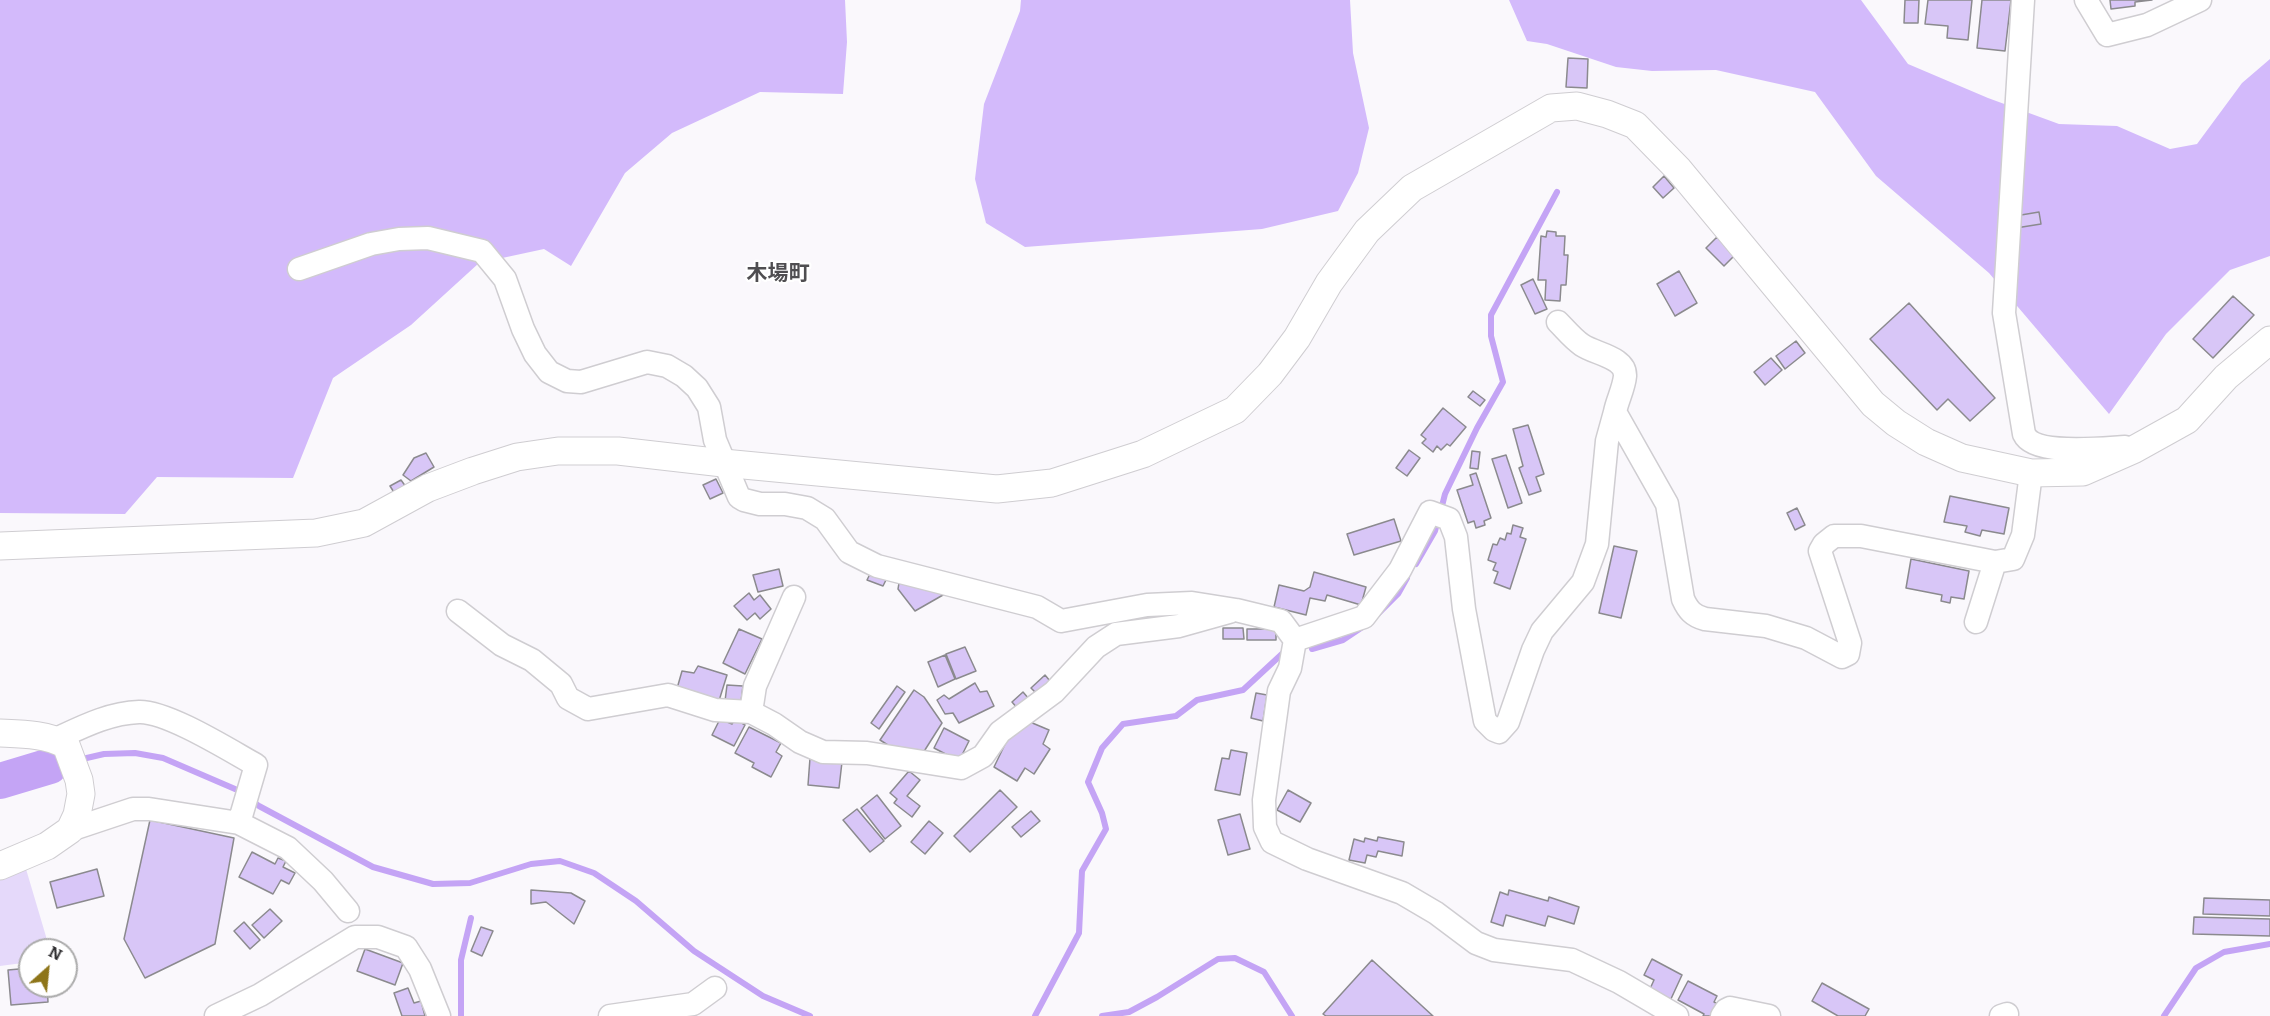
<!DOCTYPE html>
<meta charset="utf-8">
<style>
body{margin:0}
#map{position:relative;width:2270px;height:1016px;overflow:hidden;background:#faf8fc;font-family:Bitter,serif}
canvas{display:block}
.north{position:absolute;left:18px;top:938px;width:60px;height:60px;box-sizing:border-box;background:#fff;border:2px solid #ababab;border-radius:50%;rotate:27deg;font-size:16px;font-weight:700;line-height:24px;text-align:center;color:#2d2c2e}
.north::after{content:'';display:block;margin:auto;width:21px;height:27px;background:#8e7519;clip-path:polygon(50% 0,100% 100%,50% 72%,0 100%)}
</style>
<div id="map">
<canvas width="2270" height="1016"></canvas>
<div class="north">N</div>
</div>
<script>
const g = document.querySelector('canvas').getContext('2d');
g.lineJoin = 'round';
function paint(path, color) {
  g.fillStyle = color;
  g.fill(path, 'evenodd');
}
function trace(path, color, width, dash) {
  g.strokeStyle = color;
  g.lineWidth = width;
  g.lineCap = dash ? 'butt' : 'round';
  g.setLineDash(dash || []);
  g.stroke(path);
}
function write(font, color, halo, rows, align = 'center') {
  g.font = font + ' Bitter,"Noto Sans JP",serif';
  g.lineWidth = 4.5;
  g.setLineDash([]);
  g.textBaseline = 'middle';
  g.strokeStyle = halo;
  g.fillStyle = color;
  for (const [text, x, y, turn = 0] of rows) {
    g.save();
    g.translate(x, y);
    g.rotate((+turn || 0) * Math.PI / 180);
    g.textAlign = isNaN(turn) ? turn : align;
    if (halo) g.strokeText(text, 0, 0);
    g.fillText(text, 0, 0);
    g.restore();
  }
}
paint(new Path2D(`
 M 26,869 L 50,950 L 30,950 L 30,962 L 0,966 L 0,880 Z`), '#e5d9fa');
paint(new Path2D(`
 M 0,0 L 845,0 L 847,42 L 843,94 L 760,92 L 672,133 L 625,173 L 571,266 L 544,249 L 479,263 L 411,325 L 333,378 L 293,478 L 157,477 L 125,514 L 0,513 Z
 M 1021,0 L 1350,0 L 1353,53 L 1369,128 L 1358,173 L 1338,211 L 1262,229 L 1025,247 L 986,223 L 975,179 L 984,104 L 1020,11 Z
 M 1509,0 L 1861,0 L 1908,64 L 1988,98 L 2059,124 L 2117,126 L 2170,149 L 2197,144 L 2242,83 L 2270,59 L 2270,256 L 2230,270 L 2166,334 L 2109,414 L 1989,273 L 1876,176 L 1815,92 L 1716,70 L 1652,71 L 1616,67 L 1547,44 L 1527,41 Z`), '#d3bafb');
trace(new Path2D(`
 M 1441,510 L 1445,494 L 1477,428 L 1503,382 L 1491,336 L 1491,315 L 1557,192
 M 1416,564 L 1435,531 L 1438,520
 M 1374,618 L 1398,594 L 1407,578
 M 1312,649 L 1343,640 L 1361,628
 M 78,760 L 104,754 L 135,753 L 163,758 L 242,792
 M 50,766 L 65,763
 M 250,799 L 259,806 L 373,867 L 433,884 L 470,883 L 531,864 L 560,861 L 594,873 L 636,901 L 694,951 L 763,996 L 810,1016
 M 461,1016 L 461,960 L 471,918
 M 1035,1016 L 1079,933 L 1082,871 L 1106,829 L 1102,813 L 1088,782 L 1102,748 L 1123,724 L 1176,716 L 1197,700 L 1243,690 L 1283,653
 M 1102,1016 L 1129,1012 L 1157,997 L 1218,959 L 1235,958 L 1264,972 L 1292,1016
 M 2164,1016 L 2196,968 L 2224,952 L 2270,944`), '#c4a4f5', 6);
trace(new Path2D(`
 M 0,781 L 50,766`), '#c4a4f5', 36);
const building = new Path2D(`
 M 1905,0 L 1919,0 L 1918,23 L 1904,23 Z
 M 1928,0 L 1972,0 L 1968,40 L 1947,38 L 1948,26 L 1925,24 Z
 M 1982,0 L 2011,0 L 2005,51 L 1977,48 Z
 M 2110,0 L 2152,0 L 2135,2 L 2135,6 L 2111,9 Z
 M 1568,58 L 1588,59 L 1587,88 L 1566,87 Z
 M 1664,176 L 1674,188 L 1663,198 L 1653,187 Z
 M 2039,212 L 2041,224 L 2016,228 L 2015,216 Z
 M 1547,231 L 1556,232 L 1556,236 L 1565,236 L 1564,255 L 1568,255 L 1566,285 L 1561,285 L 1560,301 L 1545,300 L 1546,280 L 1538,280 L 1541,236 L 1546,237 Z
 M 1717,237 L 1735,255 L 1724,266 L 1706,248 Z
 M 1679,271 L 1697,303 L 1675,316 L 1657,284 Z
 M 1533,279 L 1547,309 L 1535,314 L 1521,285 Z
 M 2233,296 L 2254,315 L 2213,358 L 2193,339 Z
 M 1909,303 L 1995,398 L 1970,421 L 1948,399 L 1937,410 L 1870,339 Z
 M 1796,341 L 1805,353 L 1785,369 L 1776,356 Z
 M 1771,358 L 1782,370 L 1765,385 L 1754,372 Z
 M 1473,391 L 1485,400 L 1480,406 L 1468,397 Z
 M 1443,408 L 1466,427 L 1450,446 L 1447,444 L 1441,450 L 1437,446 L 1433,452 L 1422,443 L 1426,439 L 1421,435 Z
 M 1528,425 L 1544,474 L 1536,477 L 1541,491 L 1529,495 L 1519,468 L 1523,466 L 1513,429 Z
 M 1409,450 L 1420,458 L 1407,476 L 1396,468 Z
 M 1472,451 L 1480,452 L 1478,469 L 1470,468 Z
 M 426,453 L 434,467 L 411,481 L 403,475 L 414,458 Z
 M 1506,455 L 1522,503 L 1508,508 L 1492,459 Z
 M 1476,473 L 1491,518 L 1484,521 L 1485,525 L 1476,528 L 1474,521 L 1468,523 L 1457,490 L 1473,485 L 1470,475 Z
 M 716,479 L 723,493 L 710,499 L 703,485 Z
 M 401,480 L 406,487 L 395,494 L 390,486 Z
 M 1950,496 L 2009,508 L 2004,534 L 1982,530 L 1980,536 L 1965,532 L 1967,526 L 1944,522 Z
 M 1797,508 L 1805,525 L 1795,530 L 1787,513 Z
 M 1394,519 L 1401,541 L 1354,555 L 1347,534 Z
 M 1513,525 L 1523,528 L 1520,537 L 1526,539 L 1510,589 L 1494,583 L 1498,572 L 1493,570 L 1496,563 L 1488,560 L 1493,544 L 1497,545 L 1500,538 L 1505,540 L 1507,533 L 1511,534 Z
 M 1614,546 L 1637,551 L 1621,618 L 1599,613 Z
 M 1911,559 L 1969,571 L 1964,599 L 1951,597 L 1950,603 L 1941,601 L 1942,595 L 1906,588 Z
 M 779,569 L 783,586 L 758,592 L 753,575 Z
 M 871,572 L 887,578 L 883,586 L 867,580 Z
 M 1314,572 L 1366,587 L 1361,605 L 1327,595 L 1325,601 L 1310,598 L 1306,615 L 1274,607 L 1279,585 L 1304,591 L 1310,587 Z
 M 899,583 L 944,589 L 943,595 L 915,611 L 898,589 Z
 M 749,593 L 754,600 L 760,595 L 771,609 L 760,619 L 755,613 L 747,620 L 734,606 Z
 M 1223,628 L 1243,628 L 1244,639 L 1223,639 Z
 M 739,629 L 762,639 L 745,674 L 723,663 Z
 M 1247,629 L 1276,629 L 1276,640 L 1247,640 Z
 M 965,647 L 976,671 L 956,679 L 946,654 Z
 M 945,655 L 955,679 L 938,687 L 928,662 Z
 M 698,666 L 727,675 L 718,704 L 676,692 L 682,671 L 694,673 Z
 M 1045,675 L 1050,681 L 1037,694 L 1031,688 Z
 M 975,683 L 980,692 L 987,691 L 994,706 L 959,723 L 953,713 L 945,714 L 937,700 L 944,695 L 949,699 Z
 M 727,685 L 743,686 L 741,702 L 725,701 Z
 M 897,686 L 905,692 L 879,729 L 871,723 Z
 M 914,690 L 924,697 L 942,723 L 923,753 L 891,747 L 880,740 Z
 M 1023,692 L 1029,699 L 1018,709 L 1012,702 Z
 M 1256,693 L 1267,695 L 1263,721 L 1251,718 Z
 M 720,719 L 732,724 L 735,719 L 745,725 L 734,746 L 712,735 Z
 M 1030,722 L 1049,730 L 1043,744 L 1050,749 L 1034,774 L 1025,768 L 1017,781 L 994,767 L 1009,736 Z
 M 749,727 L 781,743 L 776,752 L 782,756 L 771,777 L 752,767 L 754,763 L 735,753 Z
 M 944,728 L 969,741 L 959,761 L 934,748 Z
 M 1231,750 L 1247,753 L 1240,795 L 1215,790 L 1222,758 L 1229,759 Z
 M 810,758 L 842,762 L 839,788 L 808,785 Z
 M 909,771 L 920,780 L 907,796 L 920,806 L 912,817 L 894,803 L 897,799 L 890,793 Z
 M 1000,790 L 1017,807 L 970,852 L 954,836 Z
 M 1288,790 L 1311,803 L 1300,822 L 1277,810 Z
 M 877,795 L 901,826 L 885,839 L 861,808 Z
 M 857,809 L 884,841 L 870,852 L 843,820 Z
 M 1031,811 L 1040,821 L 1021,837 L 1012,827 Z
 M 1240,814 L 1250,849 L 1228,855 L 1218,820 Z
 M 150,820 L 234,838 L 215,944 L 145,978 L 124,939 Z
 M 929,821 L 943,833 L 925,854 L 911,842 Z
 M 1378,837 L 1404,842 L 1402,856 L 1378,851 L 1376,857 L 1367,855 L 1365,863 L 1349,860 L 1354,839 L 1364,842 L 1365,838 L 1377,841 Z
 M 252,852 L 275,864 L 278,858 L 286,861 L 283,867 L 295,873 L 289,884 L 281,880 L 273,894 L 239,877 Z
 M 97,869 L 104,896 L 57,908 L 50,882 Z
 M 531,890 L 571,893 L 585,901 L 574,924 L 546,902 L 531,904 Z
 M 1509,890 L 1548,901 L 1549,897 L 1579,907 L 1574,924 L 1548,916 L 1545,926 L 1506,915 L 1503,926 L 1491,922 L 1500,892 L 1508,895 Z
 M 2204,898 L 2270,900 L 2270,916 L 2203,914 Z
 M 270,909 L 282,921 L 264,938 L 252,925 Z
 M 2194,917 L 2270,919 L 2270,936 L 2193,934 Z
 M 244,922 L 260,940 L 250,949 L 234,931 Z
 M 481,927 L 493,931 L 482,956 L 471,951 Z
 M 365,949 L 403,963 L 395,985 L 357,971 Z
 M 1652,959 L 1682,975 L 1670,1001 L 1649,991 L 1654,980 L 1644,975 Z
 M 1372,960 L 1433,1016 L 1326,1016 L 1323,1014 Z
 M 30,968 L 30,986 L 47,986 L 48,1002 L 11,1005 L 8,970 Z
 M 1688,981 L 1717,996 L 1714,1002 L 1720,1005 L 1714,1016 L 1703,1016 L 1704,1014 L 1678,1000 Z
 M 1822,983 L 1869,1009 L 1865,1016 L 1838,1016 L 1812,1001 Z
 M 408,988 L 414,1003 L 421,1001 L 425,1016 L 402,1016 L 394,993 Z`);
paint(building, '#d8c6f7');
trace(building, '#8b8a8e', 1.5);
const minor = new Path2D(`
 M 2023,0 L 2004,313 L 2024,434 C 2034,456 2103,448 2125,447 L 2133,450
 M 2086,0 L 2107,35 L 2147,25 L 2200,0
 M 299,269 L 371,244 L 399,239 L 428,238 L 482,251 L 505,279 L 523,329 L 535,354 L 549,372 L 567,381 L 581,382 L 647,362 L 667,366 L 684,376 L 697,388 L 709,407 L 715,440 L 739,497 L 744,500 L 760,504 L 785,504 L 807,508 L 825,519 L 849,552 L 877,566 L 1037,607 L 1061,621 L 1147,605 L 1192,603 L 1236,610 L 1281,621 L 1295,640
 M 1558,322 C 1566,330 1573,339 1582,345 C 1595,354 1626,357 1625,376 C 1624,388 1617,401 1615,412
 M 458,611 L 502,645 L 532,660 L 561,684 L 568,698 L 588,709 L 668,695 L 715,710 L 751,712 L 774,724 L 800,742 L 823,752 L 867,753 L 961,768 L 983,756 L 1000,732 L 1054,692 L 1096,647 L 1116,634 L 1179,626 L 1229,612
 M 1976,622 L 1995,562
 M 751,712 L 755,686 L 794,597
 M 56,739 C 82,727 109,713 139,712 C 167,711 229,750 256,765 L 239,823
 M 70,830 L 133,809 L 149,809 L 239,823 L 288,848 L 323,881 L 348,911
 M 216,1016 L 260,995 L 355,937 L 378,937 L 406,947 L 420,969 L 439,1016
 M 610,1016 L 693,1004 L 715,988
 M 1677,1016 L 1619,982 L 1572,960 L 1494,950 L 1476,943 L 1436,913 L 1402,893 L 1307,859 L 1272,842 L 1265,827 L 1264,800 L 1279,691 L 1290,668 L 1295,640 L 1364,617 L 1400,570 L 1430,512 L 1449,519 L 1456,537 L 1464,609 L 1485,721 L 1494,730 L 1499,732 L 1508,722 L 1533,650 L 1542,631 L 1583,582 L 1597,544 L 1607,441 L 1615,412 L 1667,504 L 1683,599 C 1688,610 1693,616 1705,619 L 1766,626 L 1806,638 L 1842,657 L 1848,654 L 1850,643 L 1820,551 L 1824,544 L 1834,536 L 1861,536 L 1995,562 L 2013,559 L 2023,535 L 2031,473
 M 1722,1016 L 1726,1010 L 1730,1008 L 1769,1016
 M 2001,1016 L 2007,1014`);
const tertiary = new Path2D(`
 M 0,546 L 316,533 L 364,523 L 428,488 L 473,471 L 517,457 L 558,451 L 618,451 L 723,463 L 997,489 L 1052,483 L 1143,454 L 1235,410 L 1270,374 L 1297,338 L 1329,283 L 1367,231 L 1412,188 L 1551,108 L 1577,106 L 1607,114 L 1635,125 L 1679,170 L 1873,404 L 1896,423 L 1926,442 L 1962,458 L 2031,473 L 2083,472 L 2133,450 L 2187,420 L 2226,377 L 2270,340
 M 0,733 C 22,734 46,734 66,745 L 79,780 L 81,794 L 77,815 L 70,830 L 47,846 L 0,866`);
trace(minor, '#cfcdd1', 25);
trace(tertiary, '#cfcdd1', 29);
trace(minor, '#fff', 22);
trace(tertiary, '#fff', 27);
write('bold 21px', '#4f4e51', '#fff', [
 ["木場町",778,274]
]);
</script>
